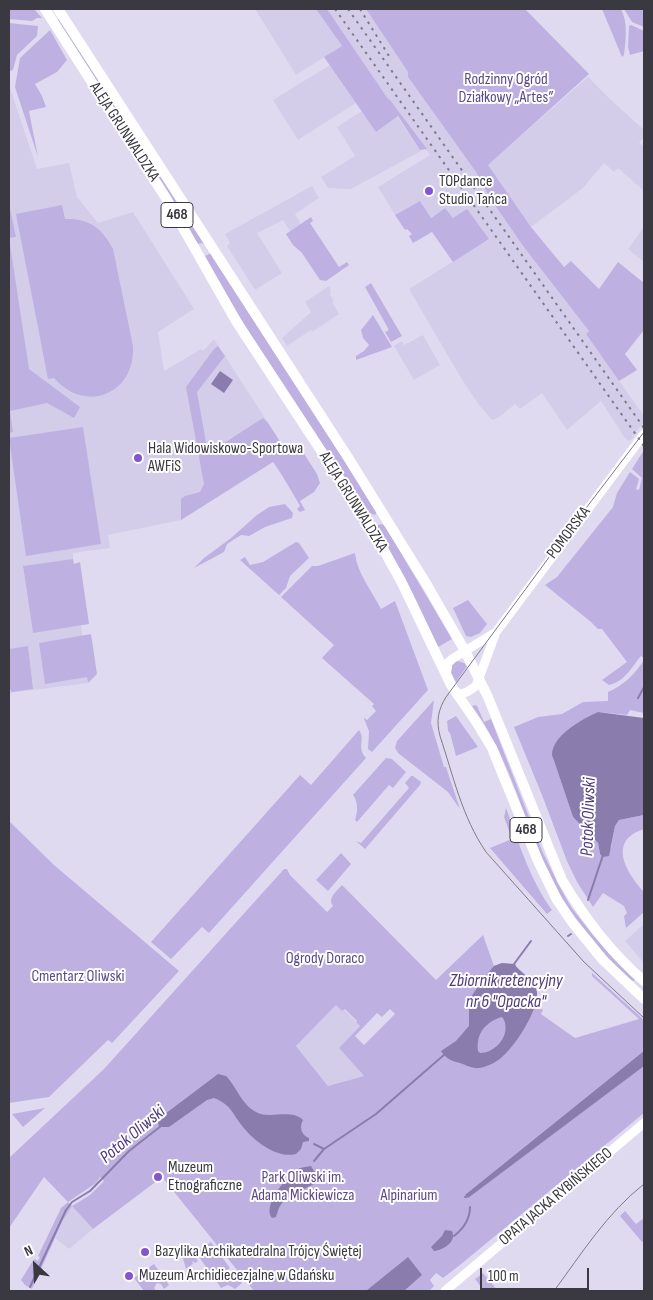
<!DOCTYPE html>
<meta charset="utf-8">
<style>
body{margin:0}
#map{position:relative;width:653px;height:1300px;overflow:hidden;background:#e0daf1;font-family:"Sofia Sans Condensed",sans-serif}
canvas{display:block}
.frame{position:absolute;inset:0;border:10px solid #3a3841;pointer-events:none}
.north{position:absolute;left:10px;top:1240px;width:50px;height:50px;-webkit-text-stroke:4px #fff;paint-order:stroke;rotate:335deg;font-size:14px;font-weight:700;line-height:20px;text-align:center;color:#3a3841}
.north::after{content:'';display:block;margin:auto;width:18px;height:22px;background:#3a3841;clip-path:polygon(50% 0,100% 100%,50% 72%,0 100%)}
.scale{position:absolute;left:480px;top:1268px;width:109px;height:22px;box-sizing:border-box;border:2px solid #3a3841;border-top:0;padding-left:6px;font-size:15px;line-height:18px;white-space:nowrap;color:#3a3841;-webkit-text-stroke:4px #fff;paint-order:stroke}
</style>
<div id="map">
<canvas width="653" height="1300"></canvas>
<div class="frame"></div>
<div class="north">N</div>
<div class="scale">100 m</div>
</div>
<script>
const g = document.querySelector('canvas').getContext('2d');
g.lineJoin = 'round';
function paint(path, color) {
  g.fillStyle = color;
  g.fill(path, 'evenodd');
}
function trace(path, color, width, dash) {
  g.strokeStyle = color;
  g.lineWidth = width;
  g.lineCap = dash ? 'butt' : 'round';
  g.setLineDash(dash || []);
  g.stroke(path);
}
function write(font, color, halo, rows, align = 'center') {
  g.font = font + ' "Sofia Sans Condensed",sans-serif';
  g.lineWidth = 4;
  g.setLineDash([]);
  g.textBaseline = 'middle';
  g.strokeStyle = halo;
  g.fillStyle = color;
  for (const [text, x, y, turn = 0] of rows) {
    g.save();
    g.translate(x, y);
    g.rotate((+turn || 0) * Math.PI / 180);
    g.textAlign = isNaN(turn) ? turn : align;
    if (halo) g.strokeText(text, 0, 0);
    g.fillText(text, 0, 0);
    g.restore();
  }
}
paint(new Path2D(`
 M 255,9 L 316,9 L 342,46 L 296,75 Z
 M 327,9 L 366,9 L 408,72 L 408,77 L 476,172 L 490,198 L 523,246 L 589,331 L 586,334 L 644,416 L 644,423 L 636,431 L 637,433 L 633,435 L 634,437 L 629,441 L 624,437 L 601,401 L 567,430 L 542,393 L 520,409 L 515,404 L 498,418 L 492,420 L 479,405 L 461,378 L 409,289 L 489,239 L 453,218 L 445,208 L 430,218 L 420,201 L 395,215 L 378,187 L 430,155 L 390,100 L 388,100 Z
 M 330,65 L 356,103 L 298,140 L 273,100 Z
 M 588,77 L 611,100 L 644,130 L 644,137 L 639,143 L 644,146 L 644,191 L 618,168 L 614,172 L 604,163 L 583,188 L 531,227 L 487,165 Z
 M 9,85 L 37,169 L 69,163 L 77,197 L 98,223 L 133,212 L 194,309 L 158,332 L 164,371 L 201,349 L 203,351 L 214,339 L 287,452 L 181,520 L 108,535 L 110,548 L 73,553 L 73,559 L 23,567 L 33,632 L 81,625 L 88,683 L 9,693 Z
 M 362,111 L 376,131 L 397,116 L 421,151 L 351,189 L 328,188 L 321,177 L 355,156 L 337,127 Z
 M 312,186 L 319,198 L 295,214 L 301,224 L 290,231 L 283,220 L 257,233 L 282,273 L 255,290 L 227,246 L 230,243 L 225,234 Z
 M 644,227 L 644,262 L 628,249 Z
 M 329,286 L 331,291 L 330,295 L 334,301 L 332,302 L 339,314 L 312,332 L 311,330 L 287,346 L 282,338 L 311,312 L 305,302 Z
 M 423,335 L 440,365 L 414,380 L 394,346 L 402,341 L 404,345 Z
 M 644,924 L 644,963 L 625,941 Z
 M 336,1005 L 344,1009 L 360,1026 L 339,1048 L 364,1076 L 328,1086 L 296,1046 Z
 M 72,1206 L 93,1229 L 69,1249 L 55,1238 L 66,1214 Z`), '#d4cdea');
paint(new Path2D(`
 M 9,9 L 34,9 L 42,18 L 37,18 L 32,21 L 9,19 Z
 M 316,9 L 327,9 L 388,99 L 390,100 L 427,149 L 420,150 L 398,116 L 376,132 L 324,57 L 342,46 Z
 M 366,9 L 525,9 L 589,74 L 488,165 L 531,227 L 564,267 L 571,261 L 599,289 L 618,262 L 644,283 L 644,330 L 625,354 L 637,370 L 619,381 L 586,334 L 589,331 L 523,246 L 490,198 L 476,172 L 408,77 L 408,72 Z
 M 602,9 L 621,9 C 628,23 626,39 624,55 L 622,57 Z
 M 624,9 L 644,9 L 644,27 L 632,22 Z
 M 59,18 L 205,244 L 201,243 L 198,244 L 57,20 Z
 M 9,23 L 38,26 L 37,36 L 17,55 L 13,70 L 10,71 Z
 M 631,25 L 644,31 L 644,51 L 630,55 L 628,47 L 629,26 Z
 M 50,30 L 67,60 L 57,72 L 35,84 L 42,96 L 46,107 L 29,111 L 38,157 L 15,87 L 20,58 Z
 M 420,201 L 431,218 L 445,208 L 453,218 L 467,209 L 489,239 L 453,262 L 432,232 L 413,243 L 409,236 L 412,234 L 407,229 L 405,230 L 395,215 Z
 M 9,204 L 16,237 L 9,238 L 29,369 L 80,407 L 74,418 L 47,403 L 10,411 L 13,432 L 9,433 Z
 M 62,205 L 65,219 C 89,218 102,228 113,249 L 133,346 C 136,393 86,415 54,378 L 48,379 L 16,214 Z
 M 311,217 L 313,221 L 310,223 L 339,267 L 347,262 L 349,265 L 326,281 L 320,280 L 302,253 L 293,245 L 286,234 Z
 M 211,253 L 374,506 L 377,512 L 375,515 L 369,513 C 352,486 333,461 315,435 C 275,377 239,317 205,256 Z
 M 371,283 L 402,336 L 391,342 L 385,332 L 389,330 L 365,287 Z
 M 373,315 L 392,347 L 356,360 L 356,356 L 364,351 L 369,345 L 363,338 L 361,330 Z
 M 218,346 L 225,356 L 197,392 L 207,448 L 214,455 L 221,445 L 263,418 L 268,423 L 286,451 L 294,453 L 300,450 L 303,452 L 317,474 L 320,483 L 314,492 L 300,501 L 305,510 L 300,512 L 297,509 L 300,506 C 292,492 283,476 273,462 L 181,520 L 181,499 L 185,496 L 200,492 L 204,484 L 186,387 L 214,349 Z
 M 83,427 L 101,544 L 26,556 L 9,438 Z
 M 644,450 L 644,658 L 641,656 C 632,667 624,682 609,685 L 602,680 L 627,662 L 602,629 L 598,629 L 591,622 L 545,585 L 557,577 L 613,507 L 617,493 L 630,472 L 639,479 L 636,489 L 639,490 L 642,478 L 632,469 Z
 M 285,504 L 293,513 L 292,518 L 265,527 L 249,536 L 241,535 L 227,544 L 224,552 L 194,568 L 204,558 L 231,538 L 257,515 L 269,507 Z
 M 381,524 L 385,526 L 452,639 L 438,647 L 413,594 L 378,529 L 378,525 Z
 M 296,542 L 299,543 L 309,558 L 290,576 L 286,588 L 279,595 L 240,560 L 245,557 L 250,565 L 263,562 Z
 M 355,553 C 357,573 372,591 381,609 L 395,601 L 428,690 L 372,752 L 368,749 L 369,731 L 364,719 L 364,718 L 367,720 L 376,711 L 372,706 L 374,704 L 322,658 L 334,645 L 281,597 L 312,566 L 318,566 Z
 M 73,559 L 74,564 L 80,562 L 89,624 L 33,633 L 23,566 Z
 M 468,600 L 487,624 L 480,633 L 471,637 L 466,636 L 453,608 Z
 M 91,634 L 97,674 L 88,683 L 87,677 L 45,684 L 39,643 Z
 M 28,646 L 33,689 L 11,692 L 11,690 L 9,690 L 9,649 Z
 M 644,660 L 644,713 L 630,710 L 627,715 L 598,712 L 553,758 L 573,817 L 598,843 L 600,854 L 611,848 L 615,826 L 619,820 L 644,815 L 644,829 C 607,841 626,872 644,892 L 644,912 L 626,928 L 624,916 L 627,913 L 624,906 L 603,893 L 593,907 L 577,882 L 567,861 L 542,795 L 514,727 L 538,717 L 562,714 L 583,702 L 608,701 L 608,692 C 624,685 635,674 644,660 Z
 M 457,661 L 464,663 L 467,666 L 456,682 L 451,672 L 452,665 Z
 M 434,700 L 431,723 L 444,767 L 446,767 L 460,809 L 448,792 L 398,753 L 395,748 L 397,741 Z
 M 475,705 L 477,706 L 484,722 L 491,719 L 543,853 L 561,889 L 571,907 L 593,935 L 635,980 L 633,981 C 621,975 611,960 601,950 C 577,923 557,893 543,861 C 520,807 507,754 472,706 Z
 M 456,716 L 478,747 L 456,756 L 450,733 L 448,731 L 447,721 Z
 M 359,730 C 366,740 356,747 366,758 L 209,933 L 202,927 L 171,959 L 151,942 L 300,775 L 311,785 Z
 M 386,758 L 392,759 L 406,772 L 393,788 L 389,785 L 357,822 L 355,820 C 358,811 358,802 353,795 Z
 M 411,776 L 413,776 L 421,782 L 420,785 L 365,849 L 356,841 L 361,843 L 409,788 L 405,783 Z
 M 506,808 C 519,843 530,880 552,910 L 547,914 L 490,848 L 512,839 L 504,817 Z
 M 9,821 L 54,865 L 179,971 L 112,1043 L 108,1040 L 49,1097 L 9,1103 Z
 M 341,853 L 351,864 L 328,891 L 316,880 Z
 M 284,869 L 287,869 L 290,875 L 327,912 L 333,906 C 327,898 337,891 342,885 L 436,980 L 483,935 L 494,966 L 502,963 L 516,964 L 515,966 C 530,978 539,985 535,1005 L 543,1010 L 541,1014 L 575,1038 L 639,1019 L 592,976 L 592,973 L 644,1020 L 644,1113 L 460,1265 L 443,1278 L 436,1273 L 430,1280 L 434,1286 L 429,1291 L 254,1291 L 162,1177 L 93,1229 L 72,1206 L 63,1220 L 32,1289 L 25,1285 L 21,1280 L 34,1259 L 38,1261 L 40,1257 L 38,1256 L 61,1208 L 68,1202 L 44,1177 L 9,1228 L 9,1158 L 104,1069 ZM 336,1005 L 342,1011 L 345,1009 L 357,1021 L 356,1022 L 360,1026 L 339,1048 L 364,1076 L 328,1086 L 296,1046 ZM 390,1009 L 395,1014 L 364,1045 L 355,1036 L 377,1013 L 382,1017 ZM 100,1177 L 104,1181 L 90,1195 L 72,1206 L 68,1202 L 96,1183 Z
 M 45,1108 L 23,1127 L 12,1114 Z
 M 625,1211 L 636,1224 L 644,1218 L 644,1240 L 642,1242 L 620,1216 Z
 M 211,1242 L 230,1268 L 215,1279 L 196,1253 Z
 M 191,1250 L 198,1261 L 195,1263 L 192,1261 L 193,1264 L 186,1269 L 182,1255 L 186,1252 Z
 M 154,1264 L 169,1285 L 164,1289 L 161,1284 L 157,1283 L 154,1288 L 156,1291 L 144,1291 L 134,1278 Z
 M 233,1271 L 242,1283 L 235,1289 L 228,1285 L 221,1288 L 217,1282 Z
 M 483,1273 L 498,1291 L 484,1291 L 475,1279 Z`), '#beb1e2');
paint(new Path2D(`
 M 220,371 L 233,380 L 224,393 L 211,384 Z
 M 598,712 L 644,718 L 644,815 L 619,820 L 615,826 L 609,856 L 603,857 L 600,854 L 598,843 L 573,817 L 552,755 C 552,735 583,719 598,712 Z
 M 514,963 C 519,973 535,979 537,992 C 539,1009 516,1045 503,1056 C 497,1062 487,1067 479,1068 C 473,1069 466,1065 460,1063 C 452,1061 446,1059 441,1051 L 456,1041 L 469,1026 L 469,1000 L 483,979 L 494,966 L 502,963 L 513,964 ZM 501,1017 L 503,1018 C 512,1034 496,1053 480,1053 L 478,1051 C 476,1033 485,1023 501,1017 Z
 M 644,1051 L 644,1066 L 468,1198 L 465,1195 Z
 M 218,1074 L 226,1076 C 236,1086 242,1105 256,1112 C 270,1120 290,1108 303,1120 C 299,1127 301,1135 309,1138 L 309,1141 L 303,1142 L 301,1149 L 296,1154 C 277,1159 254,1141 243,1127 C 232,1114 232,1105 214,1098 L 207,1100 L 169,1127 L 159,1127 L 158,1122 L 161,1117 Z
 M 311,1166 L 314,1171 L 321,1170 L 324,1172 L 325,1178 C 313,1186 291,1193 283,1202 C 279,1206 278,1211 276,1217 L 272,1218 C 262,1206 285,1179 295,1171 C 299,1167 306,1167 311,1166 Z
 M 445,1230 L 452,1231 C 457,1242 443,1250 434,1251 L 431,1247 L 442,1236 Z
 M 408,1257 L 422,1275 L 404,1291 L 366,1291 Z`), '#8a7dae');
trace(new Path2D(`
 M 638,698 L 644,687
 M 588,900 L 603,855
 M 568,936 L 571,934
 M 514,964 L 531,941
 M 314,1144 L 324,1149
 M 314,1161 L 324,1149 L 376,1114 L 445,1054
 M 465,1197 L 466,1197
 M 454,1236 C 463,1229 470,1219 470,1207
 M 30,1287 L 66,1210 L 72,1202 L 90,1191 L 129,1151 L 161,1126`), '#8a7dae', 2);
trace(new Path2D(`
 M 446,675 L 448,663 L 452,659 L 496,632
 M 457,695 L 467,692 L 476,686 L 496,632 L 644,434
 M 445,1291 L 644,1123`), '#fff', 9);
trace(new Path2D(`
 M 45,9 L 166,198 L 236,321 L 369,524 L 401,581 L 451,685 L 477,723 L 492,748 L 538,861 L 557,900 L 572,922 L 603,960 L 644,999
 M 58,9 L 349,459 L 427,585 L 465,651 L 488,697 L 562,880 C 584,917 611,953 644,981`), '#fff', 10);
trace(new Path2D(`
 M 644,432 L 564,537 L 446,697 C 438,710 436,721 440,736 C 453,775 462,817 486,852 L 584,962 L 644,1018
 M 554,1291 C 582,1253 607,1213 644,1184`), '#7d7a88', 1);
trace(new Path2D(`
 M 335,9 L 644,446
 M 348,9 L 644,428
 M 360,9 L 389,56`), '#7d7a88', 2, [2.5, 5]);
for (const [x, y, r, color] of [
 [429,191,5,"#8256cf"],
 [138,458,5,"#8256cf"],
 [158,1177,5,"#8256cf"],
 [145,1252,5,"#8256cf"],
 [129,1276,5,"#8256cf"]
]) {
  const dot = new Path2D();
  dot.arc(x, y, r, 0, 2 * Math.PI);
  g.fillStyle = color;
  g.fill(dot);
  trace(dot, '#fff', 2);
}
for (const [x, y, w] of [
 [177,215,32],
 [526,830,32]
]) {
  const box = new Path2D();
  box.roundRect(x - w / 2, y - 12.5, w, 25, 4);
  g.fillStyle = '#fff';
  g.fill(box);
  trace(box, '#3a3841', 1);
}
write('bold 15px', '#3a3841', null, [
 ["468",177,215],
 ["468",526,830]
]);
write('16px', '#5d4889', '#fff', [
 ["Rodzinny Ogród",506,80],
 ["Działkowy „Artes”",506,98],
 ["Ogrody Doraco",325,959],
 ["Cmentarz Oliwski",78,977],
 ["Park Oliwski im.",303,1178],
 ["Adama Mickiewicza",303,1196],
 ["Alpinarium",409,1196]
]);
write('16px', '#3a3841', '#fff', [
 ["ALEJA GRUNWALDZKA",124,132,57],
 ["ALEJA GRUNWALDZKA",353,502,58],
 ["POMORSKA",569,533,-53],
 ["OPATA JACKA RYBIŃSKIEGO",556,1197,-40]
]);
write('16px', '#3a3841', '#fff', [
 ["TOPdance",439,182],
 ["Studio Tańca",439,200],
 ["Hala Widowiskowo-Sportowa",148,449],
 ["AWFiS",148,467],
 ["Muzeum",168,1168],
 ["Etnograficzne",168,1186],
 ["Bazylika Archikatedralna Trójcy Świętej",155,1252],
 ["Muzeum Archidiecezjalne w Gdańsku",139,1276]
], 'left');
write('italic 18px', '#503b7b', '#fff', [
 ["Potok Oliwski",589,817,-88],
 ["Zbiornik retencyjny",506,981],
 ["nr 6 \"Opacka\"",506,1002],
 ["Potok Oliwski",133,1135,-40]
]);
</script>
